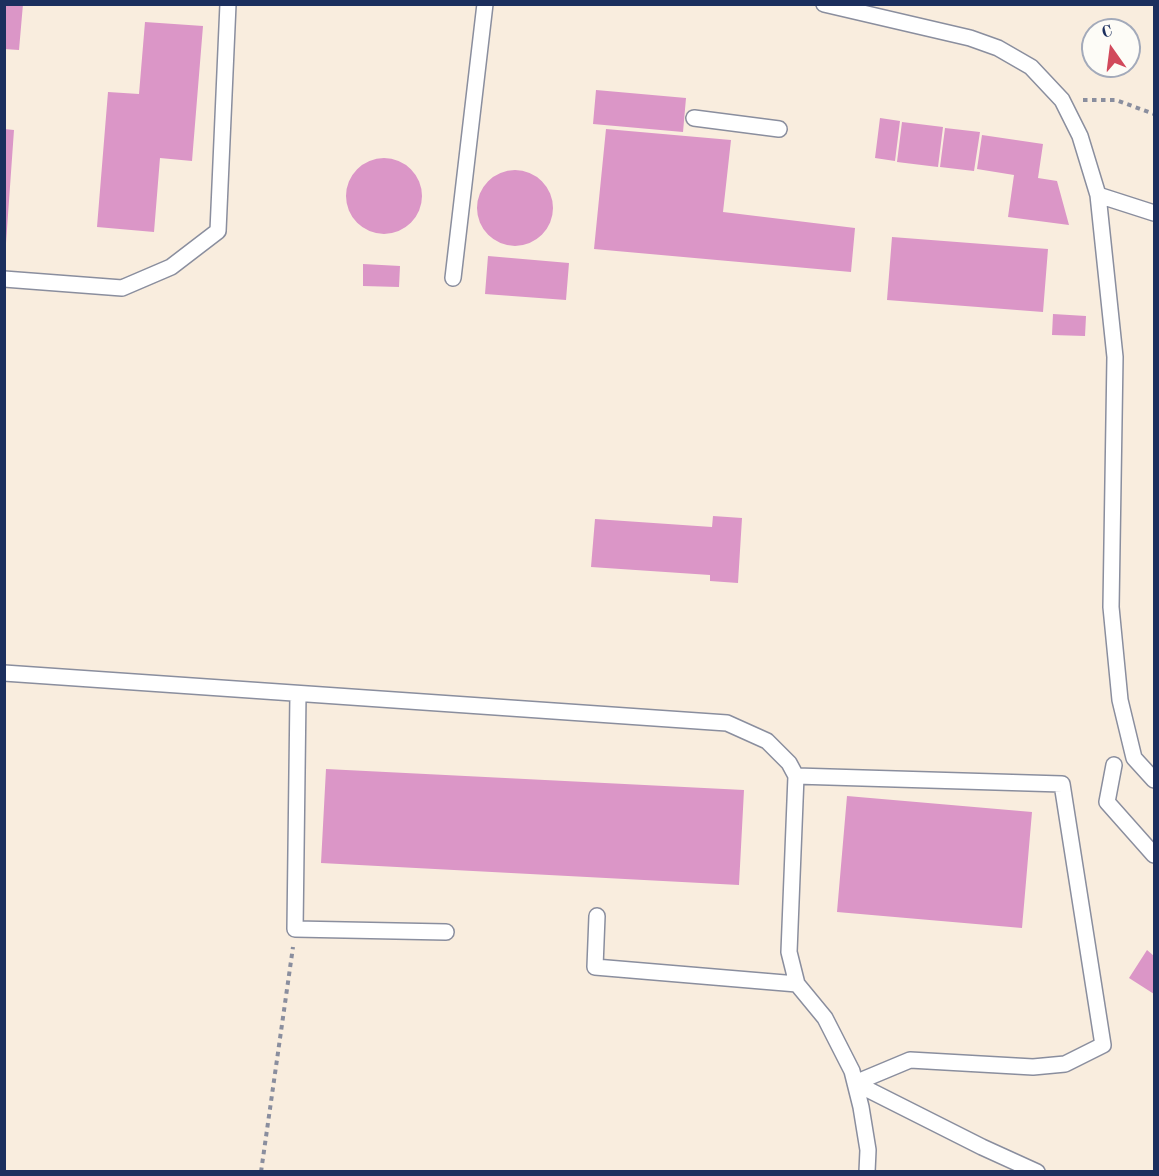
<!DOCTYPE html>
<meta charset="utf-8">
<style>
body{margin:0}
#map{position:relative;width:1159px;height:1176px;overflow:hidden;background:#f9edde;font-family:"Old Standard TT",serif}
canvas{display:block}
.frame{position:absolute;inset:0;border:6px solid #1b2f5e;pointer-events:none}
.north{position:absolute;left:1081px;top:18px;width:60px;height:60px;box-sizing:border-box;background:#fdfcf7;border:2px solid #a3aaba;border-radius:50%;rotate:346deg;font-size:16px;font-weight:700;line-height:24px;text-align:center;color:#1b2f5e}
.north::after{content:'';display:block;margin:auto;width:21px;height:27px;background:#d1495b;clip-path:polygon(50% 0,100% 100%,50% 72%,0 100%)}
</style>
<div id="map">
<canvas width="1159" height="1176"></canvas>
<div class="frame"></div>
<div class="north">С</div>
</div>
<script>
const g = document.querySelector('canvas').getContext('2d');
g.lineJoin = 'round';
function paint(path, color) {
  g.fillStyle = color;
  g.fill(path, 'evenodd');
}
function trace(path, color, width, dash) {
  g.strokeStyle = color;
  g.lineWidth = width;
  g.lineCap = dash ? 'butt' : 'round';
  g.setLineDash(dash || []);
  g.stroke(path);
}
paint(new Path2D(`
 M 4,4 L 23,4 L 19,50 L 4,49 Z
 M 145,22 L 203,26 L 192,161 L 160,158 L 154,232 L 97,227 L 108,92 L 139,94 Z
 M 596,90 L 686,98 L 683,132 L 593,124 Z
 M 880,118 L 900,121 L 895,161 L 875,158 Z
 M 902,122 L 943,127 L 938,167 L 897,162 Z
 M 945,128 L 980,132 L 974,171 L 940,167 Z
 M 4,129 L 14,130 L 6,243 L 4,243 Z
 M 606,129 L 731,140 L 723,212 L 855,228 L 851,272 L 594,249 Z
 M 982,135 L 1043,144 L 1038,178 L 1057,181 L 1069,225 L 1008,217 L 1014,175 L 977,169 Z
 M346 196a38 38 0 1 1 76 0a38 38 0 1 1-76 0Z
 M477 208a38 38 0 1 1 76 0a38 38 0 1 1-76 0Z
 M 892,237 L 1048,249 L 1043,312 L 887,300 Z
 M 488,256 L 569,263 L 566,300 L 485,294 Z
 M 363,264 L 400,266 L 399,287 L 363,286 Z
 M 1053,314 L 1086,316 L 1085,336 L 1052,335 Z
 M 713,516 L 742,518 L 738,583 L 710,581 L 710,575 L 591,567 L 595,519 L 712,527 Z
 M 326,769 L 744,790 L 739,885 L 321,863 Z
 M 847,796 L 1032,812 L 1022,928 L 837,912 Z
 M 1147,950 L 1154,956 L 1154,994 L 1129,978 Z`), '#db96c7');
const lane = new Path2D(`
 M 824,4 L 970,38 L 998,48 L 1031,67 L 1062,100 L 1080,136 L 1098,195 L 1115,357 L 1111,607 L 1120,700 L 1134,758 L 1154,780
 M 694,118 L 779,129
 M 1098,195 L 1154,213
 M 453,278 L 485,4
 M 4,279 L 122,288 L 171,267 L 218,231 L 228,4
 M 4,673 L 727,723 L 767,741 L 789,763 L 796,776 L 789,952 L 797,984 L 825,1018 L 852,1071 L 861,1107 L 868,1150 L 867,1172
 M 298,694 L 295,929 L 446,932
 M 1114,765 L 1107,802 L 1154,855
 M 796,776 L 1062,784 L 1103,1045 L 1065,1064 L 1033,1067 L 910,1060 L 855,1083
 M 597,916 L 595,967 L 797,984
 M 855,1083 L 982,1147 L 1037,1172`);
trace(lane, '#8a8e9e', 18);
trace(new Path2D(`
 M 1083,100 L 1116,100 L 1154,114
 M 261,1172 L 293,947`), '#8a8e9e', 4, [4.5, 4.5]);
trace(lane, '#fff', 15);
</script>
